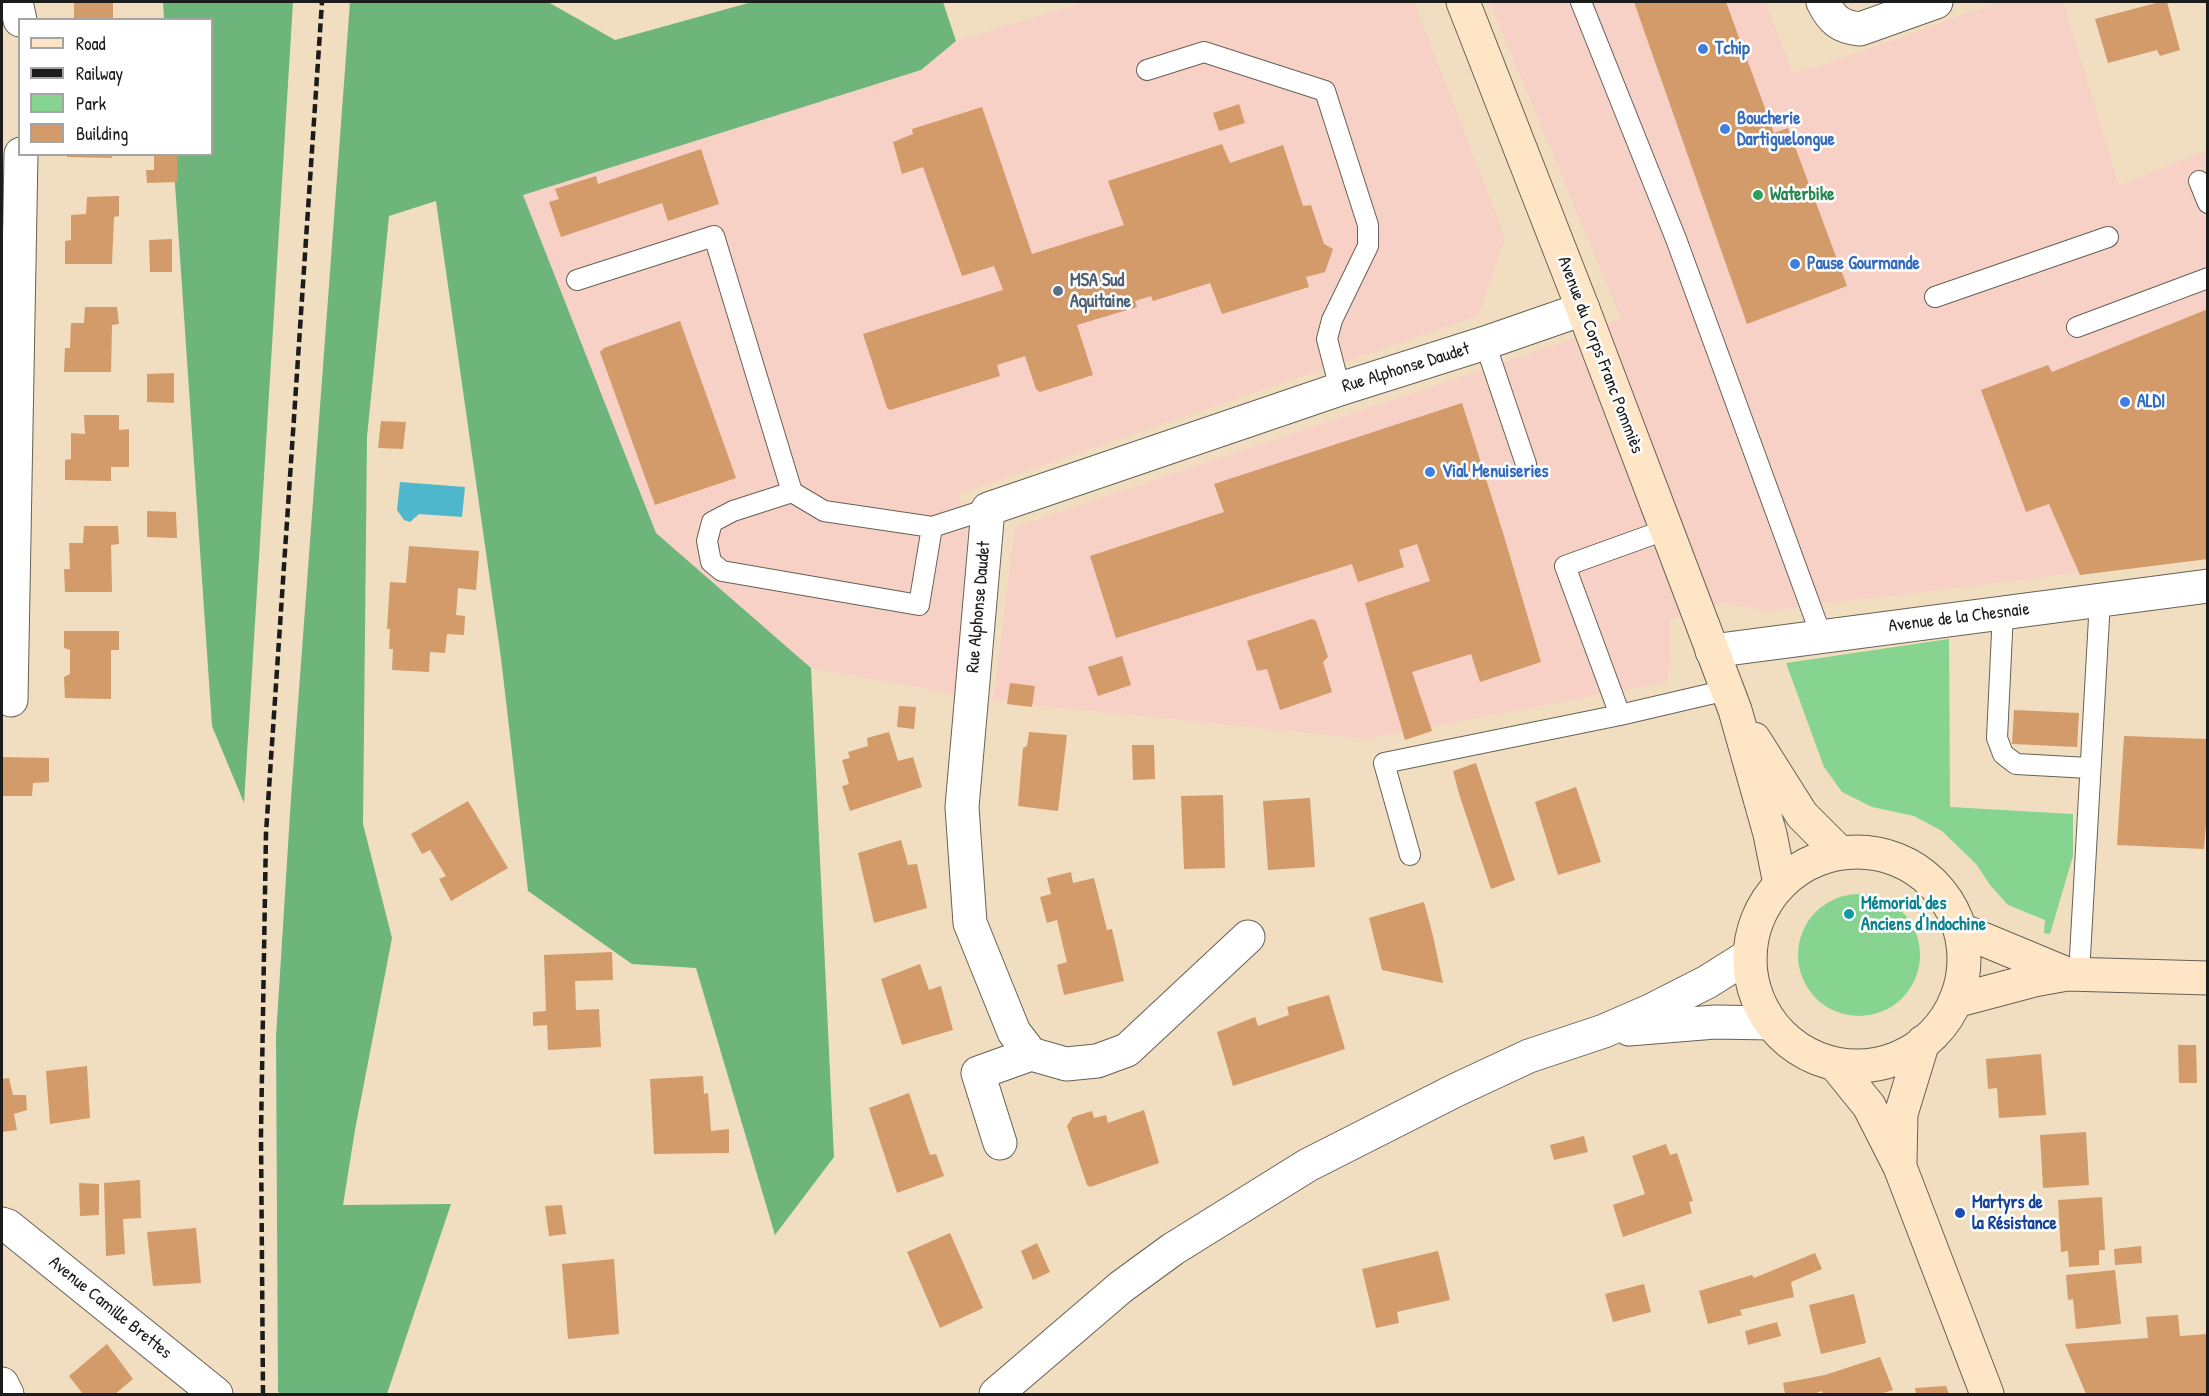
<!DOCTYPE html>
<meta charset="utf-8">
<style>
body{margin:0}
#map{position:relative;width:2209px;height:1396px;overflow:hidden;background:#f1dec0;font-family:"Patrick Hand",sans-serif}
canvas{display:block}
.frame{position:absolute;inset:0;border:3px solid #1c1c1c;pointer-events:none}
.legend{position:absolute;left:18px;top:18px;width:195px;height:138px;box-sizing:border-box;background:#fff;border:2px solid #a4a4a4;margin:0;padding:8px 10px;list-style:none;font-size:18px;color:#1c1c1c}
.legend li{display:flex;align-items:center;gap:12px;height:30px}
.legend b{width:30px;border:2px solid #a4a4a4}
</style>
<div id="map">
<canvas width="2209" height="1396"></canvas>
<div class="frame"></div>
<ul class="legend">
<li><b style="height:8px;background:#fde5c5"></b>Road</li>
<li><b style="height:8px;background:#1c1c1c"></b>Railway</li>
<li><b style="height:16px;background:#87d390"></b>Park</li>
<li><b style="height:16px;background:#d39a6a"></b>Building</li>
</ul>
</div>
<script>
const g = document.querySelector('canvas').getContext('2d');
g.lineJoin = 'round';
function paint(path, color) {
  g.fillStyle = color;
  g.fill(path, 'evenodd');
}
function trace(path, color, width, dash) {
  g.strokeStyle = color;
  g.lineWidth = width;
  g.lineCap = dash ? 'butt' : 'round';
  g.setLineDash(dash || []);
  g.stroke(path);
}
function write(font, color, halo, rows, align = 'center') {
  g.font = font + ' "Patrick Hand",sans-serif';
  g.lineWidth = 5;
  g.setLineDash([]);
  g.textBaseline = 'middle';
  g.strokeStyle = halo;
  g.fillStyle = color;
  for (const [text, x, y, turn = 0] of rows) {
    g.save();
    g.translate(x, y);
    g.rotate((+turn || 0) * Math.PI / 180);
    g.textAlign = isNaN(turn) ? turn : align;
    if (halo) g.strokeText(text, 0, 0);
    g.fillText(text, 0, 0);
    g.restore();
  }
}
paint(new Path2D(`
 M 1085,2 L 1414,2 L 1505,238 L 1478,316 L 959,494 L 967,531 L 960,695 L 811,668 L 656,533 L 522,195 L 921,70 L 956,41 Z
 M 1490,2 L 1765,2 L 1792,72 L 1821,66 L 1998,2 L 2063,2 L 2119,186 L 2207,150 L 2207,557 L 1766,611 L 1722,603 L 1670,619 L 1668,682 L 1366,739 L 993,701 L 1015,527 L 1570,340 L 1621,318 Z`), '#f7d1c6');
paint(new Path2D(`
 M 1949,639 L 1950,807 L 2073,814 L 2073,856 L 2050,934 L 2044,933 L 2045,920 L 2008,905 L 1990,885 L 1977,865 L 1942,831 L 1914,816 L 1872,807 L 1842,792 L 1824,767 L 1786,663 Z
 M1798 955a61 61 0 1 1 122 0a61 61 0 1 1-122 0Z`), '#87d390');
paint(new Path2D(`
 M 163,2 L 293,2 L 244,803 L 212,726 L 173,155 L 212,154 L 212,20 L 164,19 Z
 M 350,2 L 548,2 L 615,40 L 752,2 L 943,2 L 956,41 L 921,70 L 523,195 L 656,533 L 811,668 L 834,1157 L 775,1235 L 696,968 L 632,964 L 528,891 L 501,658 L 436,201 L 389,216 L 367,437 L 363,824 L 392,938 L 355,1130 L 343,1205 L 451,1204 L 387,1394 L 281,1394 L 278,1392 L 276,1037 L 291,798 Z`), '#6db57a');
paint(new Path2D(`
 M 400,482 L 465,487 L 462,517 L 419,514 L 410,522 L 404,520 L 397,510 Z`), '#4eb7cc');
paint(new Path2D(`
 M 74,2 L 113,2 L 113,20 L 74,20 Z
 M 1634,2 L 1726,2 L 1774,133 L 1788,128 L 1847,286 L 1747,324 Z
 M 2160,2 L 2167,2 L 2180,50 L 2160,56 L 2157,50 L 2108,63 L 2095,19 Z
 M 1239,104 L 1245,123 L 1219,131 L 1213,113 Z
 M 982,107 L 1032,254 L 1124,225 L 1108,181 L 1222,144 L 1230,163 L 1283,145 L 1303,206 L 1311,205 L 1324,244 L 1333,249 L 1325,272 L 1306,277 L 1309,287 L 1222,314 L 1210,283 L 1153,301 L 1151,296 L 1135,301 L 1137,307 L 1077,325 L 1093,375 L 1040,392 L 1036,389 L 1025,356 L 997,365 L 1000,376 L 890,410 L 887,408 L 863,334 L 1003,290 L 994,266 L 962,276 L 923,167 L 902,174 L 893,142 L 913,134 L 912,129 Z
 M 701,149 L 719,204 L 668,221 L 662,203 L 561,237 L 549,202 L 559,199 L 555,189 L 596,176 L 598,184 Z
 M 67,154 L 112,154 L 112,158 L 67,157 Z
 M 154,154 L 177,154 L 178,182 L 147,183 L 146,170 L 154,170 Z
 M 119,196 L 119,216 L 114,217 L 112,264 L 65,264 L 65,241 L 71,240 L 71,215 L 86,214 L 87,197 Z
 M 172,239 L 172,272 L 150,272 L 149,240 Z
 M 85,307 L 117,307 L 119,324 L 112,325 L 111,372 L 64,372 L 65,348 L 70,348 L 71,323 L 84,323 Z
 M 2208,309 L 2208,559 L 2080,575 L 2049,504 L 2026,512 L 1981,390 L 2048,365 L 2052,372 Z
 M 680,321 L 736,478 L 655,505 L 600,352 L 604,348 Z
 M 174,373 L 174,403 L 147,402 L 147,374 Z
 M 1462,403 L 1504,536 L 1541,662 L 1480,682 L 1471,654 L 1412,672 L 1432,731 L 1405,740 L 1365,603 L 1430,581 L 1417,544 L 1399,550 L 1404,567 L 1358,582 L 1352,564 L 1116,638 L 1090,556 L 1224,512 L 1214,484 Z
 M 84,415 L 119,415 L 119,430 L 129,429 L 129,467 L 111,467 L 111,481 L 65,480 L 65,460 L 71,459 L 71,433 L 85,434 Z
 M 381,421 L 406,422 L 403,449 L 378,448 Z
 M 147,511 L 176,512 L 177,538 L 147,537 Z
 M 84,526 L 118,526 L 119,544 L 111,545 L 112,592 L 65,592 L 64,569 L 70,569 L 69,543 L 83,543 Z
 M 409,546 L 479,551 L 476,590 L 458,588 L 456,615 L 465,616 L 464,635 L 447,634 L 445,653 L 430,652 L 429,672 L 392,670 L 393,649 L 389,649 L 390,629 L 387,629 L 390,582 L 406,583 Z
 M 1312,619 L 1316,621 L 1328,657 L 1323,662 L 1332,692 L 1280,710 L 1267,669 L 1257,671 L 1247,641 Z
 M 64,631 L 119,631 L 119,650 L 111,650 L 111,699 L 65,698 L 64,677 L 70,674 L 70,650 L 64,648 Z
 M 1122,656 L 1131,685 L 1098,696 L 1088,667 Z
 M 1010,683 L 1035,686 L 1032,707 L 1007,704 Z
 M 899,706 L 916,707 L 914,729 L 897,727 Z
 M 2014,710 L 2079,713 L 2077,747 L 2012,744 Z
 M 889,732 L 898,761 L 913,757 L 922,787 L 850,811 L 842,786 L 849,784 L 842,760 L 850,758 L 848,752 L 868,746 L 867,738 Z
 M 1029,732 L 1067,735 L 1058,811 L 1018,806 L 1023,748 L 1027,746 Z
 M 2124,736 L 2208,739 L 2208,801 L 2204,849 L 2117,845 Z
 M 1132,745 L 1154,745 L 1155,779 L 1133,780 Z
 M 2,757 L 49,758 L 49,782 L 33,783 L 32,796 L 2,796 Z
 M 1476,763 L 1515,880 L 1491,889 L 1460,797 L 1453,771 Z
 M 1576,787 L 1601,862 L 1558,875 L 1535,802 Z
 M 1223,795 L 1225,868 L 1184,869 L 1181,796 Z
 M 1310,798 L 1315,867 L 1268,870 L 1263,801 Z
 M 468,801 L 508,868 L 451,901 L 439,879 L 446,876 L 430,850 L 422,854 L 411,834 Z
 M 901,840 L 908,865 L 917,864 L 927,908 L 874,923 L 858,853 Z
 M 1071,872 L 1073,883 L 1094,878 L 1107,930 L 1112,929 L 1124,981 L 1064,995 L 1057,965 L 1067,962 L 1062,942 L 1057,920 L 1047,923 L 1040,897 L 1051,894 L 1047,878 Z
 M 1424,902 L 1433,936 L 1443,983 L 1382,970 L 1369,918 Z
 M 612,952 L 613,980 L 575,981 L 576,1010 L 599,1009 L 601,1047 L 548,1050 L 547,1025 L 533,1026 L 533,1012 L 546,1011 L 544,955 Z
 M 920,964 L 929,990 L 941,986 L 953,1030 L 902,1045 L 881,979 Z
 M 1329,995 L 1345,1049 L 1233,1086 L 1217,1032 L 1255,1017 L 1258,1026 L 1289,1015 L 1287,1007 Z
 M 2178,1045 L 2196,1045 L 2197,1083 L 2179,1083 Z
 M 2041,1054 L 2046,1115 L 1999,1118 L 1997,1088 L 1988,1089 L 1986,1059 Z
 M 87,1066 L 90,1118 L 50,1124 L 46,1071 Z
 M 703,1076 L 704,1094 L 708,1093 L 711,1131 L 729,1129 L 729,1153 L 654,1154 L 650,1079 Z
 M 9,1078 L 13,1095 L 26,1095 L 27,1110 L 14,1114 L 17,1130 L 2,1132 L 2,1079 Z
 M 909,1093 L 930,1155 L 936,1154 L 944,1176 L 897,1193 L 869,1108 Z
 M 1144,1110 L 1159,1163 L 1090,1187 L 1087,1185 L 1067,1126 L 1073,1117 L 1092,1111 L 1094,1118 L 1106,1115 L 1108,1123 Z
 M 2086,1132 L 2089,1185 L 2043,1188 L 2040,1135 Z
 M 1584,1136 L 1588,1152 L 1554,1160 L 1550,1145 Z
 M 1666,1144 L 1670,1155 L 1677,1153 L 1693,1201 L 1689,1202 L 1692,1213 L 1623,1237 L 1613,1205 L 1645,1194 L 1632,1156 Z
 M 140,1180 L 141,1218 L 123,1219 L 125,1254 L 106,1256 L 104,1183 Z
 M 79,1183 L 99,1184 L 99,1215 L 80,1216 Z
 M 2102,1197 L 2105,1250 L 2099,1250 L 2099,1265 L 2069,1267 L 2068,1251 L 2061,1252 L 2058,1200 Z
 M 562,1205 L 566,1234 L 549,1236 L 545,1206 Z
 M 196,1228 L 201,1283 L 153,1286 L 147,1232 Z
 M 950,1233 L 983,1308 L 940,1328 L 907,1252 Z
 M 1037,1243 L 1050,1272 L 1033,1280 L 1021,1251 Z
 M 2141,1246 L 2142,1263 L 2115,1265 L 2114,1249 Z
 M 1438,1251 L 1450,1300 L 1397,1312 L 1399,1323 L 1376,1328 L 1362,1269 Z
 M 1815,1253 L 1822,1269 L 1791,1282 L 1794,1297 L 1740,1310 L 1742,1315 L 1708,1324 L 1699,1291 L 1752,1275 L 1754,1278 Z
 M 614,1259 L 619,1334 L 568,1339 L 562,1264 Z
 M 2115,1270 L 2121,1324 L 2076,1329 L 2073,1299 L 2068,1300 L 2066,1275 Z
 M 1644,1284 L 1651,1312 L 1613,1322 L 1605,1294 Z
 M 1854,1294 L 1866,1343 L 1821,1354 L 1809,1305 Z
 M 2178,1315 L 2180,1336 L 2208,1334 L 2208,1394 L 2086,1394 L 2065,1344 L 2148,1338 L 2146,1317 Z
 M 1777,1322 L 1781,1336 L 1748,1345 L 1745,1331 Z
 M 107,1344 L 133,1379 L 115,1394 L 83,1394 L 69,1376 Z
 M 1880,1357 L 1893,1390 L 1880,1394 L 1823,1394 L 1822,1391 L 1813,1394 L 1785,1394 L 1783,1383 L 1825,1375 Z
 M 1946,1386 L 1949,1394 L 1916,1394 L 1915,1388 Z`), '#d39a6a');
const service = new Path2D(`
 M 1581,2 L 1676,239 L 1821,635
 M 1147,70 L 1204,52 L 1325,91 L 1368,225 L 1368,246 L 1332,320 L 1327,339 L 1340,389
 M 2199,181 L 2208,203
 M 577,280 L 714,236 L 792,492
 M 1935,297 L 2108,237
 M 2077,327 L 2208,278
 M 1485,343 L 1526,464
 M 932,527 L 919,605 L 722,571 L 711,562 L 707,541 L 712,522 L 733,511 L 792,492 L 824,511 L 932,527 L 988,509
 M 1665,530 L 1565,566 L 1620,715 L 1727,690
 M 2003,612 L 1997,738 L 2003,754 L 2016,764 L 2089,768
 M 1410,855 L 1384,763 L 1620,715
 M 2079,974 L 2100,600`);
const minor = new Path2D(`
 M 16,2 L 20,20
 M 1823,2 C 1832,20 1840,27 1860,29 L 1936,2
 M 1712,651 L 2208,586
 M 11,700 L 21,154
 M 1248,937 L 1127,1050 L 1097,1061 L 1066,1064 L 1031,1054 L 1014,1032 L 970,923 L 962,807 L 988,509 L 1340,389 L 1485,343 L 1583,309
 M 1000,1143 L 978,1073 L 1031,1054
 M 2,1384 L 7,1394`);
const tertiary = new Path2D(`
 M 1629,1029 L 1715,1022 L 1771,1023
 M 2,1224 L 8,1226 L 216,1394
 M 996,1394 L 1121,1287 L 1173,1249 L 1308,1165 L 1456,1090 L 1529,1056 L 1604,1031 L 1650,1011 L 1707,982 L 1750,955`);
const secondary = new Path2D(`
 M 1463,2 L 1583,309 L 1735,710 L 1770,834 L 1780,884
 M 1754,739 L 1802,815 L 1839,852
 M1750 959a107 107 0 1 1 214 0a107 107 0 1 1-214 0Z
 M 1961,930 L 2067,974
 M 1955,1001 L 2034,980 L 2067,974 L 2208,978
 M 1835,1064 L 1869,1106 L 1900,1167 L 1987,1394
 M 1900,1162 L 1901,1114 L 1923,1042`);
trace(service, '#676055', 22);
trace(minor, '#676055', 35);
trace(tertiary, '#676055', 35);
trace(secondary, '#676055', 35);
trace(service, '#fff', 20);
trace(minor, '#fff', 33);
trace(tertiary, '#fff', 33);
trace(secondary, '#fde5c5', 33);
trace(new Path2D(`
 M 263,1394 L 261,1134 L 266,833 L 322,2`), '#1c1c1c', 4.5, [9, 4.5]);
for (const [x, y, r, color] of [
 [1703,49,6,"#3f7fe0"],
 [1725,129,6,"#3f7fe0"],
 [1758,195,6,"#2e9e5b"],
 [1795,264,6,"#3f7fe0"],
 [1058,291,6,"#5c6f8a"],
 [2125,402,6,"#3f7fe0"],
 [1430,472,6,"#3f7fe0"],
 [1849,914,6,"#0f9aa8"],
 [1960,1213,6,"#1a4fb4"]
]) {
  const dot = new Path2D();
  dot.arc(x, y, r, 0, 2 * Math.PI);
  g.fillStyle = color;
  g.fill(dot);
  trace(dot, '#fff', 2);
}
write('bold 18px', '#366cbe', '#fff', [
 ["Tchip",1715,49],
 ["Boucherie",1737,119],
 ["Dartiguelongue",1737,140],
 ["Pause Gourmande",1807,264],
 ["ALDI",2137,402],
 ["Vial Menuiseries",1442,472]
], 'left');
write('bold 18px', '#27864d', '#fff', [
 ["Waterbike",1770,195]
], 'left');
write('bold 18px', '#4e5e75', '#fff', [
 ["MSA Sud",1070,281],
 ["Aquitaine",1070,302]
], 'left');
write('18px', '#1c1c1c', '#fff', [
 ["Avenue du Corps Franc Pommiès",1600,355,69],
 ["Rue Alphonse Daudet",1406,368,-17],
 ["Rue Alphonse Daudet",979,607,-85],
 ["Avenue de la Chesnaie",1959,618,-7],
 ["Avenue Camille Brettes",110,1308,39]
]);
write('bold 18px', '#0d838f', '#fff', [
 ["Mémorial des",1861,904],
 ["Anciens d'Indochine",1861,925]
], 'left');
write('bold 18px', '#164399', '#fff', [
 ["Martyrs de",1972,1203],
 ["la Résistance",1972,1224]
], 'left');
</script>
